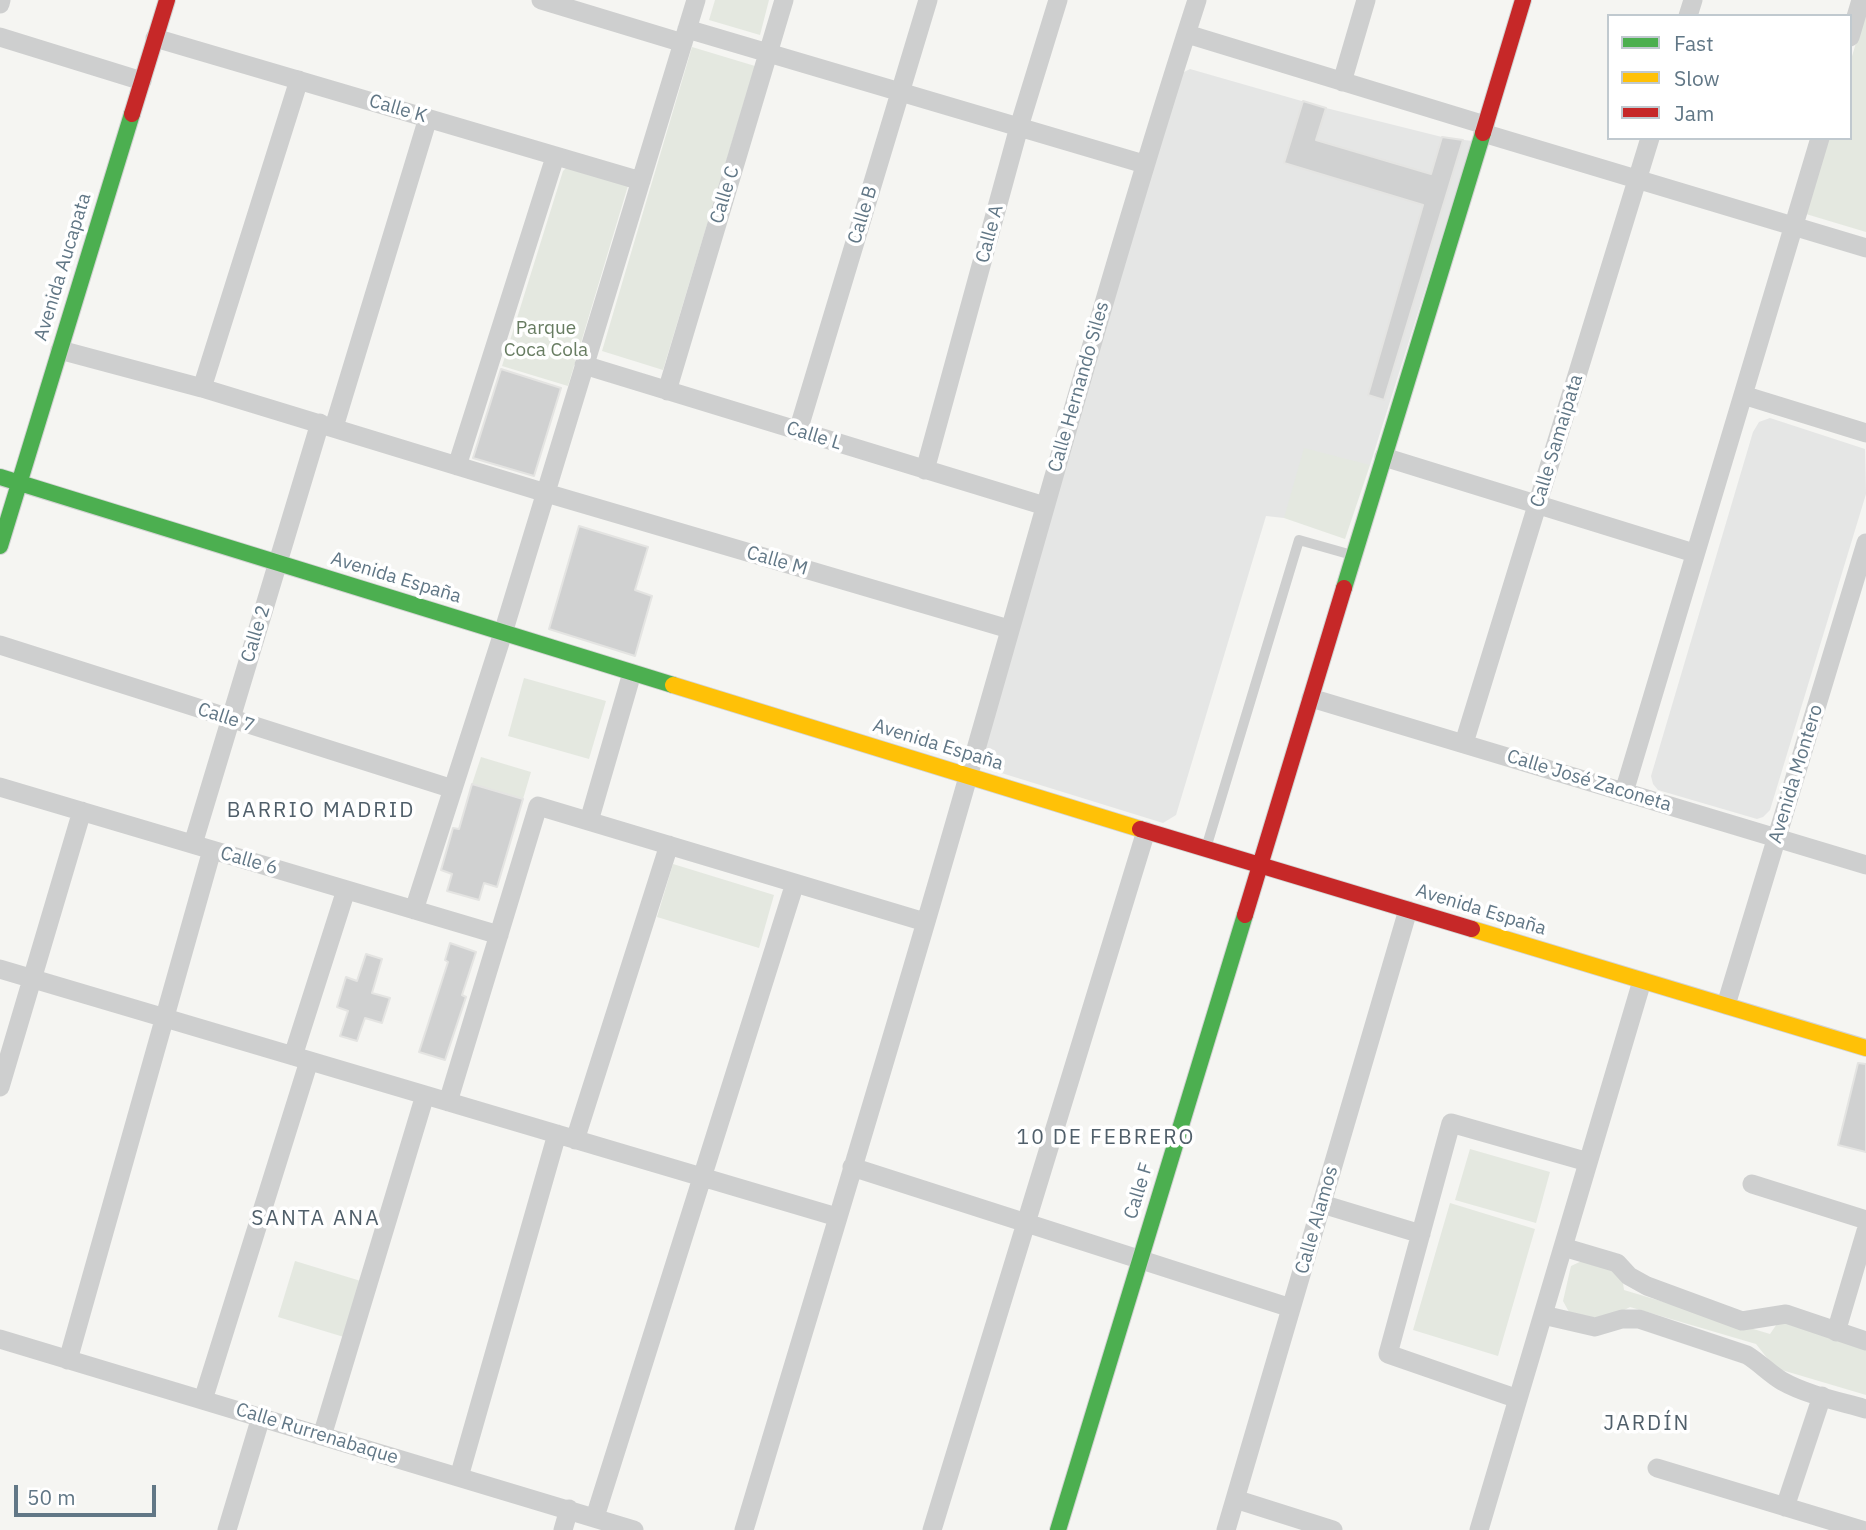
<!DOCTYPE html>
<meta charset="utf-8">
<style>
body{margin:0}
#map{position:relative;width:1866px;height:1530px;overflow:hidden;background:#f5f5f2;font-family:"IBM Plex Sans",sans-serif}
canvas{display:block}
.legend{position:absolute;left:1607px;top:14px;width:245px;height:126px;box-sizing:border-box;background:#fff;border:2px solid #c0c9cf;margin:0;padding:9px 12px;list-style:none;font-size:21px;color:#617786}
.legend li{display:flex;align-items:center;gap:14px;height:35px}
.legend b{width:35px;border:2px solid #c0c9cf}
.scale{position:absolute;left:14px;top:1485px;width:142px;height:32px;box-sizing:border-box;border:4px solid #617786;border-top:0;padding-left:9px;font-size:21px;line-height:24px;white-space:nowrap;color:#617786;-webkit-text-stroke:5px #fff;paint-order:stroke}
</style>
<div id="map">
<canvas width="1866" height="1530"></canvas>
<ul class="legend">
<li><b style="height:9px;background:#4caf50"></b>Fast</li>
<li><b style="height:9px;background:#ffc107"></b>Slow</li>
<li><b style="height:9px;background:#c62828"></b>Jam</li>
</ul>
<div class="scale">50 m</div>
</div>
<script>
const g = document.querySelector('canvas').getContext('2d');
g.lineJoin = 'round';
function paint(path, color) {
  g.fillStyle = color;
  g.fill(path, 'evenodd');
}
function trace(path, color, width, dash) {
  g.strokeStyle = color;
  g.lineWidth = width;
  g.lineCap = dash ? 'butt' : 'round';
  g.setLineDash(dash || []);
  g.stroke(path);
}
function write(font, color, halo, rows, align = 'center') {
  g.font = font + ' "IBM Plex Sans",sans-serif';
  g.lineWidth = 7;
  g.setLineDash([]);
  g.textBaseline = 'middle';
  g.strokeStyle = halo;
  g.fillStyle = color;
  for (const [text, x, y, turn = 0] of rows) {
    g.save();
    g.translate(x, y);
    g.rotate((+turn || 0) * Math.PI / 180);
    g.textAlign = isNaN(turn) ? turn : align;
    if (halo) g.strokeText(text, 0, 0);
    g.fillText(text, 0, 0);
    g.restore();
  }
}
paint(new Path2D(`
 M 1190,69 L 1326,108 L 1442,137 L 1472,141 L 1370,465 L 1284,518 L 1266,516 L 1176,815 L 1163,823 L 982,767 L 978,761 L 1180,74 Z
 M 1770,418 L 1865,449 L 1866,494 L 1770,810 L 1763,817 L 1757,819 L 1658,790 L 1653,784 L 1651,776 L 1753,432 L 1759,422 Z`), '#e5e6e5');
paint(new Path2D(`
 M 715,0 L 769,0 L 760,35 L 709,20 Z
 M 1866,9 L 1866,232 L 1806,214 L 1828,138 L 1850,138 L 1850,63 Z
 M 692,47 L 755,66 L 663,370 L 602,351 Z
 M 568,166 L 630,179 L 568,386 L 502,366 L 563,171 Z
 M 1304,448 L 1370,465 L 1345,539 L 1284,518 Z
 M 524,678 L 606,701 L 589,759 L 508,736 Z
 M 481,757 L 531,772 L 523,799 L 472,784 Z
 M 673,864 L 774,895 L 759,948 L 657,917 Z
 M 1470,1149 L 1550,1172 L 1536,1223 L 1455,1200 Z
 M 1450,1203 L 1535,1229 L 1498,1356 L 1413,1330 Z
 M 1586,1259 L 1621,1269 L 1624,1290 L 1770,1334 L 1781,1318 L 1866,1344 L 1866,1395 L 1775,1368 L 1756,1344 L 1630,1307 L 1605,1320 L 1569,1312 L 1563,1301 L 1571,1266 Z
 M 295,1261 L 374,1285 L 357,1341 L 278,1317 Z`), '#e4e8e0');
const building = new Path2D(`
 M 1303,101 L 1326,108 L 1316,140 L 1431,174 L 1442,137 L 1463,140 L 1384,400 L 1368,395 L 1423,205 L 1284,163 Z
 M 501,369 L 561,388 L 534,476 L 473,458 Z
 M 579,526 L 648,547 L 635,590 L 652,596 L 635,656 L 549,629 Z
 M 472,784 L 523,799 L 497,887 L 484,883 L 479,900 L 447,891 L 452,874 L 441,870 L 453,828 L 459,829 Z
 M 450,943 L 476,952 L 462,995 L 466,997 L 445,1060 L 419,1052 L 448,962 L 445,960 Z
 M 366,954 L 382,959 L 372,993 L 390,998 L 382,1023 L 365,1018 L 357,1041 L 340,1036 L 348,1011 L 337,1007 L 346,977 L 357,981 Z
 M 1858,1063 L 1866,1064 L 1866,1152 L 1838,1145 Z`);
paint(building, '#d0d1d1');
trace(building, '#e4e4e2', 2);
const fast = new Path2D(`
 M 0,477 L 673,685
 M 0,546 L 132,114
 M 1344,588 L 1483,133
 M 1058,1530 L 1245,915`);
const slow = new Path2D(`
 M 673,685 L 1140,829
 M 1472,929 L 1866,1048`);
const jam = new Path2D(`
 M 132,114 L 167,0
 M 1483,133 L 1523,0
 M 1140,829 L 1472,929
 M 1245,915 L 1344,588`);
trace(fast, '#d2d3d3', 18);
trace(slow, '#d2d3d3', 18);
trace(jam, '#d2d3d3', 18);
trace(new Path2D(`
 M 1206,848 L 1299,540 L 1352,555`), '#cecfcf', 10);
trace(new Path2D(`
 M 541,0 L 683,43
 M 0,4 L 1,0
 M 1688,16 L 1693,0
 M 687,29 L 1144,164
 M 1187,34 L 1485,125
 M 0,37 L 142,81
 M 1850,37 L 1861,0
 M 155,38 L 641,181
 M 1342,82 L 1366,0
 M 1483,133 L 1866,248
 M 60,350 L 202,388 L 546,493 L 1009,629
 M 584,365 L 1045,506
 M 202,388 L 299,80
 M 667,391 L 784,0
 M 1743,395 L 1866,433
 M 334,427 L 428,118
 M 798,431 L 928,0
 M 1384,457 L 1694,553
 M 457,466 L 555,157
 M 925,470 L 1019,127 L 1058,0
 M 0,645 L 453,789
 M 1311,698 L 1866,865
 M 1464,743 L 1650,138
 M 0,787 L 499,935
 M 1624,792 L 1820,138
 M 589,821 L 632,673
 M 193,844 L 320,423
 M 414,910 L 503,633 L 696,0
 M 0,969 L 837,1217
 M 1726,1005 L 1866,543
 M 293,1056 L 346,890
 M 0,1087 L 82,811
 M 448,1102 L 538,806 L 925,922
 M 575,1140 L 669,845
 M 852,1167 L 1291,1308
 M 1752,1184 L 1866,1220
 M 1322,1204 L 1421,1234
 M 1563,1247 L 1617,1263 L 1629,1276 L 1647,1286 L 1742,1321 L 1786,1314 L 1866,1341
 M 1543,1315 L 1595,1327 L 1622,1319 L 1639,1319 L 1747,1355 C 1760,1363 1770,1374 1782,1381 C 1807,1395 1838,1401 1866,1409
 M 1836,1332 L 1866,1231
 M 0,1339 L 634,1530
 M 68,1360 L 212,850
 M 1518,1399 L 1388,1354 L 1451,1123 L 1588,1162
 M 203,1400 L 309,1061
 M 322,1436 L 425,1095
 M 1657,1468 L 1862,1530
 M 459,1477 L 557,1134
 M 1235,1499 L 1333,1530
 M 1785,1507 L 1822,1396
 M 595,1517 L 795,883
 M 227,1530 L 261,1417
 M 563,1530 L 569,1509
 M 744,1530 C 819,1279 896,1029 968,777 C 1043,517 1114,257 1197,0
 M 932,1530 L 1146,831
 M 1226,1530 L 1408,910
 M 1479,1530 L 1642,981`), '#cecfcf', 19);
trace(fast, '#4caf50', 16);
trace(slow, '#ffc107', 16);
trace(jam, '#c62828', 16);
write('19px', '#617786', '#fff', [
 ["Calle K",398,109,16],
 ["Calle C",725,195,-73],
 ["Calle B",863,215,-73],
 ["Calle A",990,234,-75],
 ["Avenida Aucapata",63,267,-73],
 ["Calle Hernando Siles",1079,387,-74],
 ["Calle L",814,436,17],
 ["Calle Samaipata",1557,441,-73],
 ["Calle M",777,561,16],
 ["Avenida España",396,578,17],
 ["Calle 2",256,634,-73],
 ["Calle 7",226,718,18],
 ["Avenida España",938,745,17],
 ["Avenida Montero",1796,774,-73],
 ["Calle José Zaconeta",1589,781,17],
 ["Calle 6",249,861,16],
 ["Avenida España",1481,910,17],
 ["Calle F",1139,1191,-73],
 ["Calle Alamos",1317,1220,-74],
 ["Calle Rurrenabaque",317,1434,17]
]);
write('19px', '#677c61', '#fff', [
 ["Parque",546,329],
 ["Coca Cola",546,351]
]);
g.letterSpacing = '2px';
write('21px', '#505f6a', '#fff', [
 ["BARRIO MADRID",321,811],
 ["10 DE FEBRERO",1106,1138],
 ["SANTA ANA",316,1219],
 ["JARDÍN",1647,1424]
]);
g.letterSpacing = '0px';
</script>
